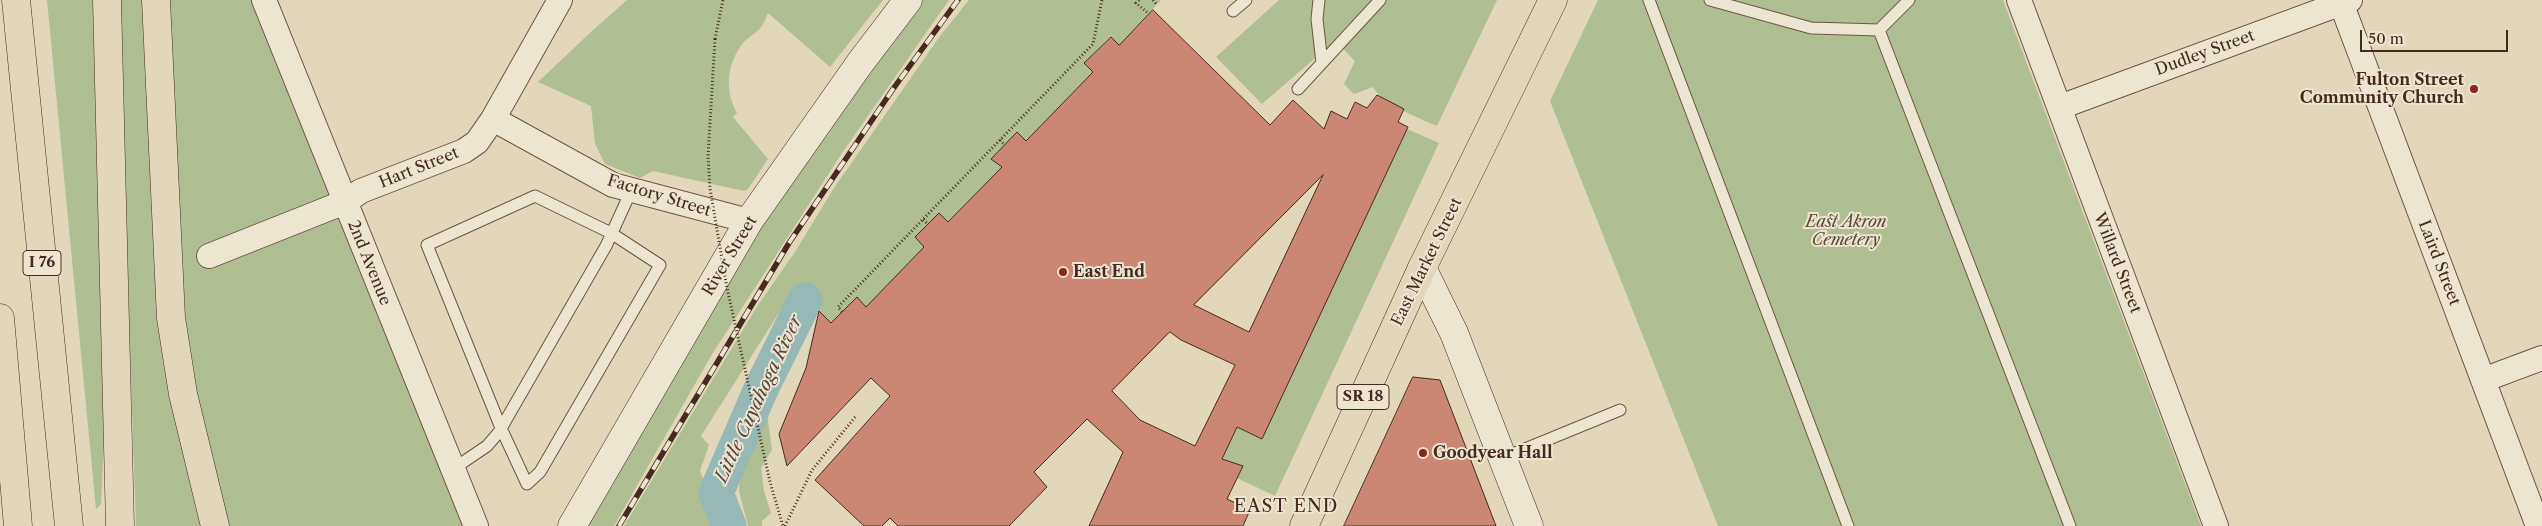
<!DOCTYPE html>
<style>
body{margin:0}
#map{position:relative;width:2542px;height:526px;overflow:hidden;background:#e2d7b8;font-family:"Libre Caslon Text",serif}
canvas{display:block}
.scale{position:absolute;left:2360px;top:30px;width:148px;height:22px;box-sizing:border-box;border:2px solid #472a1f;border-top:0;padding-left:6px;font-size:15px;line-height:18px;white-space:nowrap;color:#472a1f;-webkit-text-stroke:4px #ece5d1;paint-order:stroke}
</style>
<div id="map">
<canvas width="2542" height="526"></canvas>
<div class="scale">50 m</div>
</div>
<script>
const g = document.querySelector('canvas').getContext('2d');
g.lineJoin = 'round';
function paint(path, color) {
  g.fillStyle = color;
  g.fill(path, 'evenodd');
}
function trace(path, color, width, dash) {
  g.strokeStyle = color;
  g.lineWidth = width;
  g.lineCap = dash ? 'butt' : 'round';
  g.setLineDash(dash || []);
  g.stroke(path);
}
function write(font, color, halo, rows, align = 'center') {
  g.font = font + ' "Libre Caslon Text",serif';
  g.lineWidth = 4;
  g.setLineDash([]);
  g.textBaseline = 'middle';
  g.strokeStyle = halo;
  g.fillStyle = color;
  for (const [text, x, y, turn = 0] of rows) {
    g.save();
    g.translate(x, y);
    g.rotate((+turn || 0) * Math.PI / 180);
    g.textAlign = isNaN(turn) ? turn : align;
    if (halo) g.strokeText(text, 0, 0);
    g.fillText(text, 0, 0);
    g.restore();
  }
}
paint(new Path2D(`
 M 47,0 L 94,0 L 104,440 L 101,504 L 96,509 Z
 M 118,0 L 145,0 L 155,280 L 174,407 L 206,526 L 136,526 Z
 M 170,0 L 251,0 L 464,526 L 229,526 C 216,480 201,433 194,386 C 173,259 173,129 170,0 Z
 M 627,0 L 883,0 L 830,67 L 768,13 C 766,17 764,24 761,27 C 757,33 748,37 743,43 C 727,64 724,89 737,113 L 733,117 L 768,159 L 748,189 L 744,191 L 653,171 L 640,178 L 605,164 L 595,144 L 591,106 L 538,82 L 593,30 Z
 M 921,0 L 949,0 L 842,153 L 711,356 L 614,526 L 588,526 L 739,254 Z
 M 969,0 L 1161,0 L 1119,45 L 1110,37 L 1084,63 L 1093,72 L 1026,141 L 1017,132 L 992,159 L 1002,167 L 948,222 L 939,213 L 915,237 L 924,247 L 866,307 L 856,298 L 831,323 L 794,289 L 701,436 L 709,445 L 700,471 L 721,526 L 624,526 L 758,305 L 795,252 L 832,191 L 940,36 Z
 M 1279,0 L 1497,0 L 1437,126 C 1419,118 1382,104 1373,87 L 1354,94 L 1344,84 L 1355,61 L 1335,41 L 1262,104 L 1216,57 Z
 M 1598,0 L 2003,0 L 2201,526 L 1718,526 L 1550,101 Z
 M 1407,129 L 1439,143 L 1275,496 L 1237,478 L 1243,466 L 1222,459 L 1237,427 L 1261,439 Z
 M 767,413 L 772,450 L 761,468 L 764,491 L 771,513 L 762,521 L 762,526 L 748,526 L 739,491 L 742,451 L 749,430 Z`), '#afbf92');
trace(new Path2D(`
 M 729,526 L 716,493 L 761,389 L 805,300`), '#96b8b7', 35);
const building = new Path2D(`
 M 1153,10 L 1270,125 L 1293,100 L 1324,129 L 1331,111 L 1347,119 L 1355,102 L 1367,108 L 1377,95 L 1404,109 L 1398,122 L 1408,127 L 1262,439 L 1237,427 L 1222,459 L 1243,466 L 1227,499 L 1250,510 L 1243,526 L 1089,526 L 1123,452 L 1087,419 L 1034,472 L 1047,487 L 1009,526 L 898,526 L 890,518 L 882,526 L 864,526 L 815,480 L 890,396 L 871,378 L 787,466 L 779,434 L 806,368 L 819,311 L 831,323 L 857,297 L 866,307 L 924,247 L 915,237 L 939,213 L 948,222 L 1002,167 L 991,159 L 1017,132 L 1026,141 L 1093,72 L 1084,63 L 1111,37 L 1119,45 ZM 1323,175 L 1249,332 L 1194,305 ZM 1170,332 L 1181,340 L 1235,365 L 1195,446 L 1140,420 L 1112,391 Z
 M 1413,377 L 1440,380 L 1496,526 L 1344,526 Z`);
paint(building, '#cb8771');
trace(building, '#472a1f', 1);
const lane = new Path2D(`
 M 1319,0 L 1317,19 L 1322,63
 M 1649,0 L 1848,526
 M 1710,0 L 1811,28 L 1879,30 L 2070,526
 M 1233,11 L 1246,0
 M 1879,30 L 1909,0
 M 1298,89 L 1380,0
 M 535,196 L 611,233 L 660,265 L 540,472 L 527,484 L 501,428 L 427,245 Z
 M 1503,458 L 1620,410
 M 453,469 L 487,446 L 499,432 L 606,246 L 631,191`);
const street = new Path2D(`
 M 264,0 L 476,526
 M 2019,0 L 2216,526
 M 2340,0 L 2538,526
 M 2060,107 L 2350,0
 M 493,119 L 613,185 L 749,221
 M 209,256 L 345,202 L 361,191 L 464,151 L 477,142 L 493,119 L 560,0
 M 2483,380 L 2542,358`);
const secondary = new Path2D(`
 M 1422,268 L 1454,333 L 1529,526
 M 572,526 L 749,221 L 860,63 L 908,0`);
const primary = new Path2D(`
 M 1304,526 L 1422,268 L 1553,0`);
const highway = new Path2D(`
 M 16,0 L 69,526
 M 107,0 L 120,526
 M 156,0 L 171,318 L 183,394 L 215,526
 M 0,318 L 18,526`);
trace(lane, '#6e5545', 13);
trace(street, '#6e5545', 26);
trace(secondary, '#472a1f', 29);
trace(primary, '#472a1f', 29);
trace(highway, '#472a1f', 29);
trace(new Path2D(`
 M 1139,0 L 1136,3 L 1149,14
 M 1153,0 L 1157,5
 M 715,39 L 723,0
 M 1000,140 L 1005,145
 M 923,220 L 928,224
 M 842,312 L 838,307 L 1093,44 L 1102,0
 M 785,526 L 812,470 L 856,416`), '#472a1f', 3, [1, 2.5]);
trace(lane, '#ece5d1', 11);
trace(street, '#ece5d1', 24);
trace(secondary, '#ece5d1', 28);
trace(primary, '#e2d7b8', 28);
trace(highway, '#e2d7b8', 28);
const rail = new Path2D(`
 M 619,526 L 789,243 L 893,89 L 958,0`);
trace(rail, '#472a1f', 5.5);
trace(rail, '#ece5d1', 4, [11]);
trace(new Path2D(`
 M 715,39 L 708,156 L 710,189 L 727,288 L 770,482 L 783,526`), '#472a1f', 3, [1, 2.5]);
for (const [x, y, r, color] of [
 [2474,89,5,"#8f2418"],
 [1063,272,5,"#8f2418"],
 [1423,453,5,"#8f2418"]
]) {
  const dot = new Path2D();
  dot.arc(x, y, r, 0, 2 * Math.PI);
  g.fillStyle = color;
  g.fill(dot);
  trace(dot, '#ece5d1', 2);
}
for (const [x, y, w] of [
 [42,263,38],
 [1363,397,52]
]) {
  const box = new Path2D();
  box.roundRect(x - w / 2, y - 12.5, w, 25, 4);
  g.fillStyle = '#ece5d1';
  g.fill(box);
  trace(box, '#472a1f', 1);
}
write('bold 15px', '#472a1f', null, [
 ["I 76",42,263],
 ["SR 18",1363,397]
]);
write('16px', '#472a1f', '#ece5d1', [
 ["Dudley Street",2205,53,-20],
 ["Hart Street",419,168,-22],
 ["Factory Street",659,196,17],
 ["River Street",730,256,-59],
 ["East Market Street",1427,262,-64],
 ["2nd Avenue",369,263,68],
 ["Willard Street",2117,263,69],
 ["Laird Street",2439,263,69]
]);
write('bold 16px', '#472a1f', '#ece5d1', [
 ["Fulton Street",2464,80,"right"],
 ["Community Church",2464,98,"right"],
 ["East End",1073,272],
 ["Goodyear Hall",1433,453]
], 'left');
write('italic 16px', '#5c4836', '#ece5d1', [
 ["East Akron",1846,222],
 ["Cemetery",1846,240]
]);
write('italic 18px', '#57463d', '#ece5d1', [
 ["Little Cuyahoga River",759,399,-65]
]);
g.letterSpacing = '1px';
write('18px', '#472a1f', '#ece5d1', [
 ["EAST END",1286,507]
]);
g.letterSpacing = '0px';
</script>
